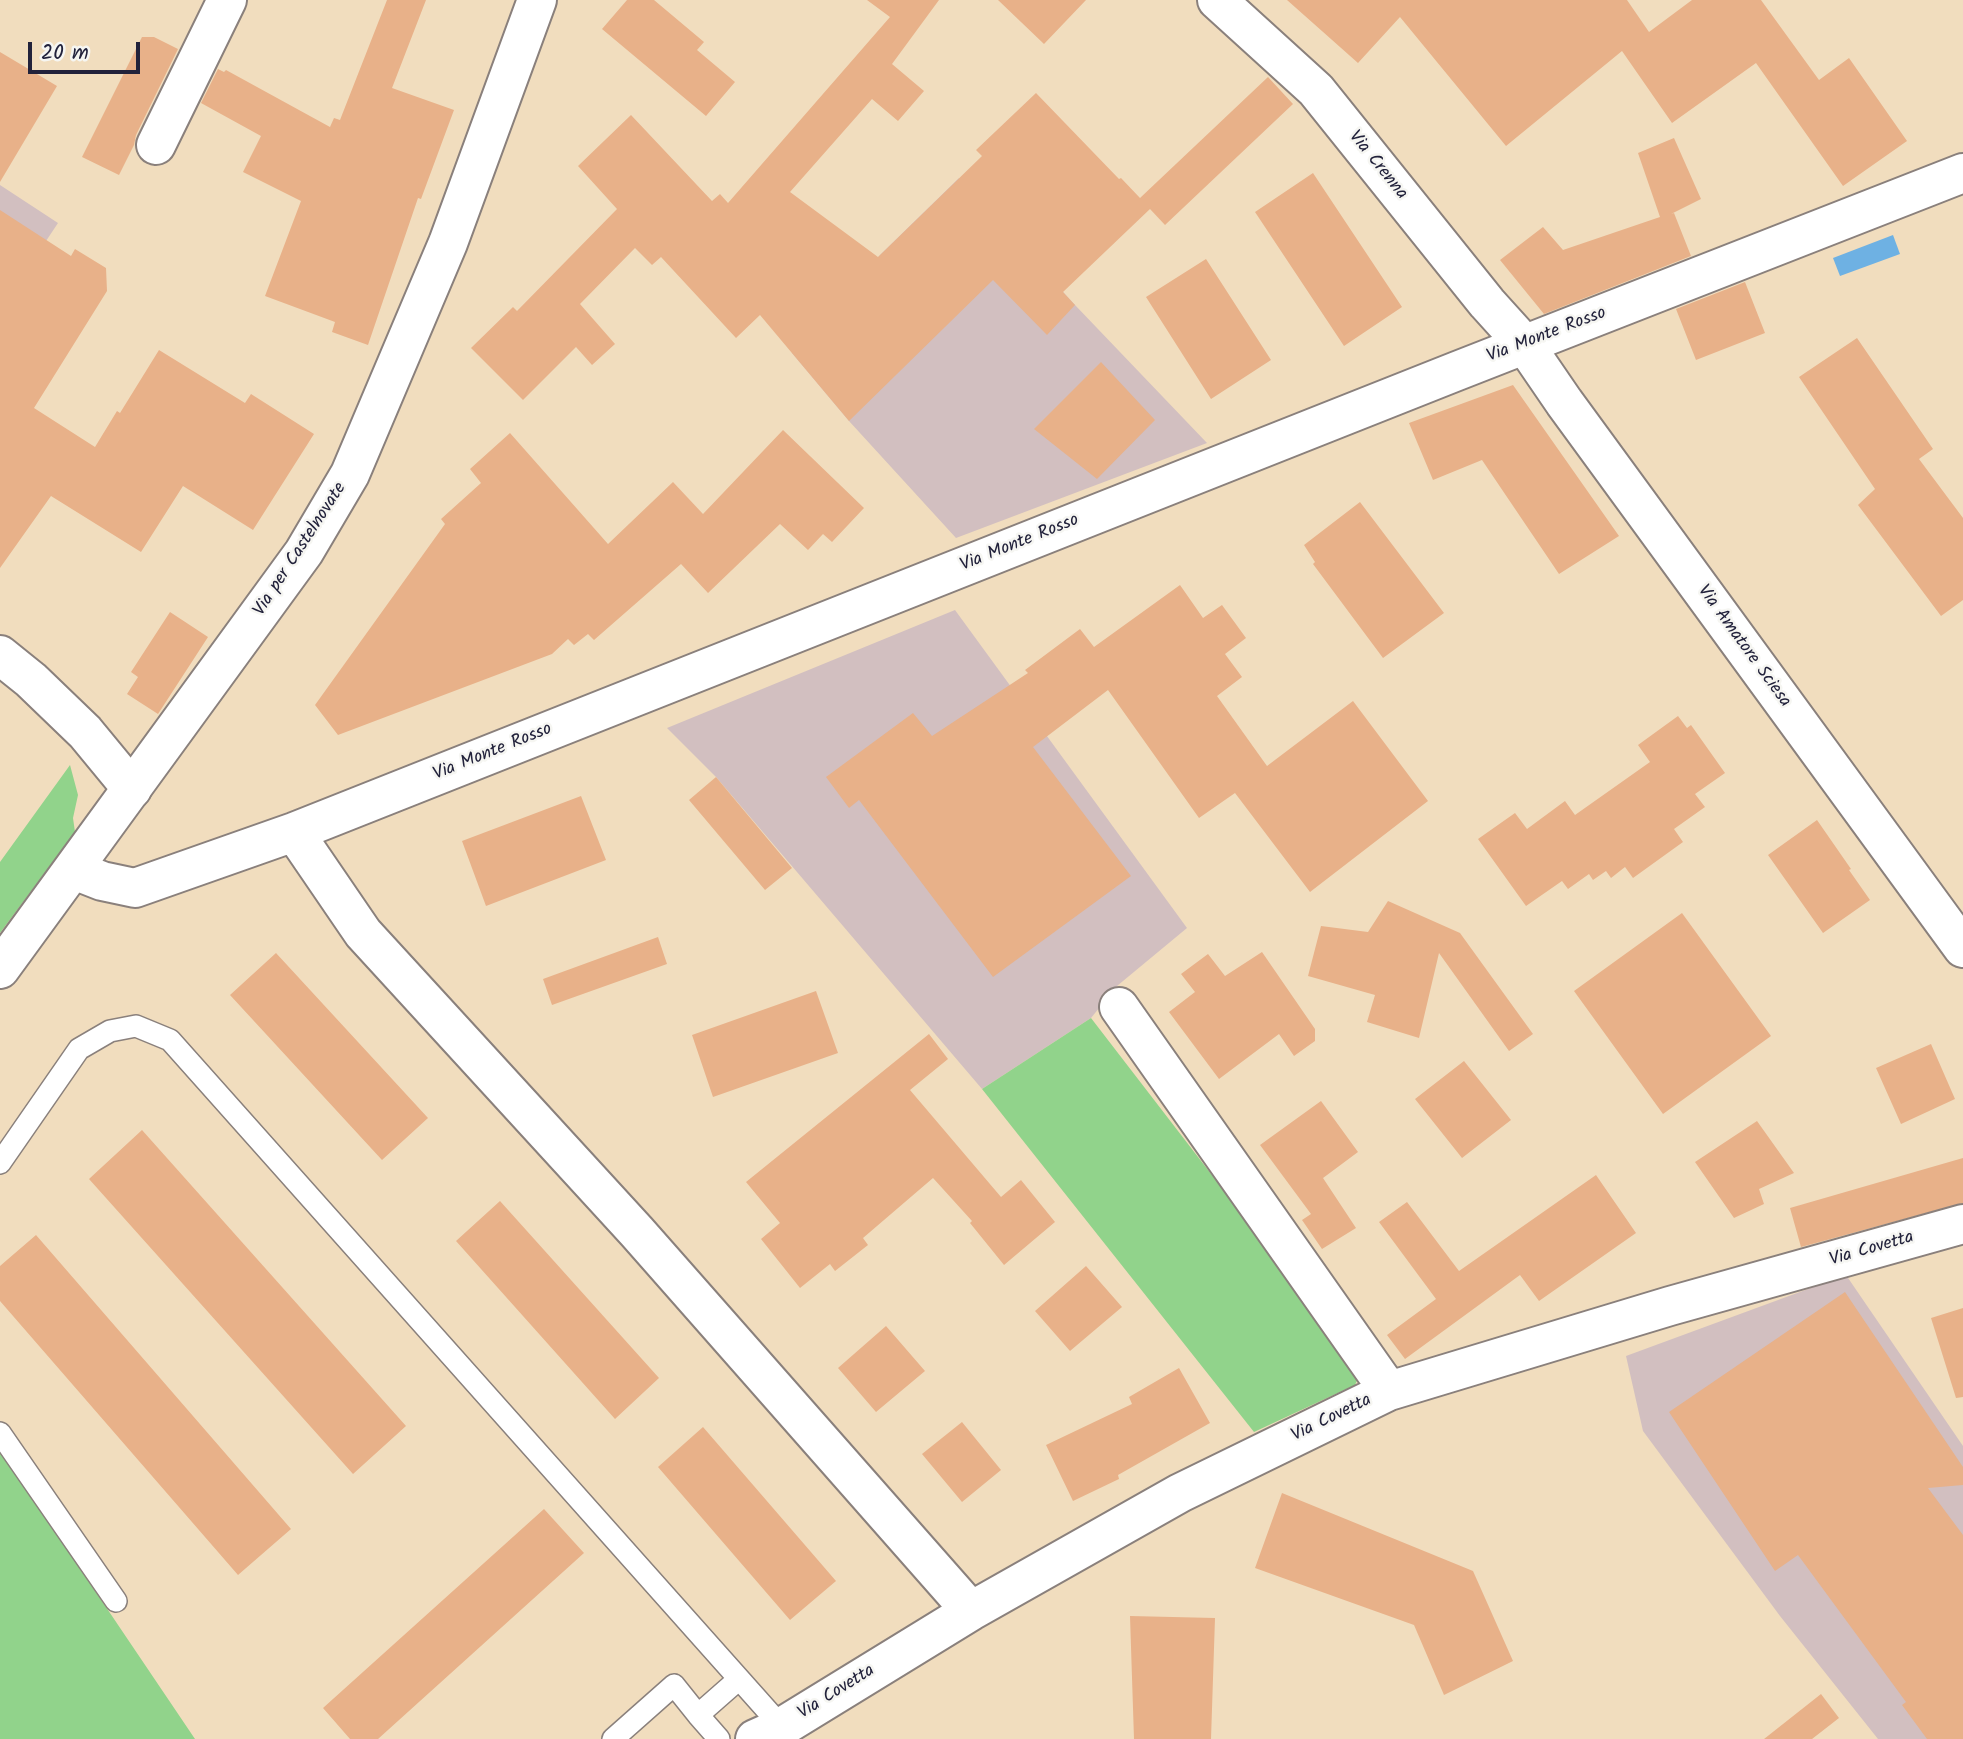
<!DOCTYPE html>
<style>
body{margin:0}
#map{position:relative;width:1963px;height:1739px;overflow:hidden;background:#f1ddbe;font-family:Kalam,sans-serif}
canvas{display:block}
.scale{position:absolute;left:28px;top:42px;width:112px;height:32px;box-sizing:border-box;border:4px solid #22223b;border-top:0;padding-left:9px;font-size:21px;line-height:24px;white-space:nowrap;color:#22223b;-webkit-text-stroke:5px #f6f6f2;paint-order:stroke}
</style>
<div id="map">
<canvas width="1963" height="1739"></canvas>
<div class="scale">20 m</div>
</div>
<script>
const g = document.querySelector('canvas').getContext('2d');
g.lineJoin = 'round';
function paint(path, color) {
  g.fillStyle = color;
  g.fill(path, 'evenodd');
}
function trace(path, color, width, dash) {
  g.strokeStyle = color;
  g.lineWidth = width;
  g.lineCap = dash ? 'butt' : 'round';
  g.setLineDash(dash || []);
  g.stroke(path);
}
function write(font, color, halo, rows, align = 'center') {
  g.font = font + ' Kalam,sans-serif';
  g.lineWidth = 5;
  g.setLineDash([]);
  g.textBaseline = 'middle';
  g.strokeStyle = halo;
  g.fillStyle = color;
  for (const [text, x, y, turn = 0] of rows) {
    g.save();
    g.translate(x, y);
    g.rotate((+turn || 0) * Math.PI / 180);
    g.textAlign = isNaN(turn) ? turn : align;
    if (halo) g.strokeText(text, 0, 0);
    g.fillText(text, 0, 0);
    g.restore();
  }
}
paint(new Path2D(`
 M 959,178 L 1075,305 L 1207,443 L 956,538 L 849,421 L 792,353 L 881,254 Z
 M 0,185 L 58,223 L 0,310 Z
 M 955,610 L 1187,928 L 1117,986 L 1091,1018 L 982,1089 L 716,777 L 667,728 Z
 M 1846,1275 L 1963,1446 L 1963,1739 L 1878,1739 L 1780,1616 L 1643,1431 L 1626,1356 Z`), '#d2bfc0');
paint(new Path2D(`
 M 70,765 L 78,795 L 73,818 L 75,832 L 0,933 L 0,862 Z
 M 1091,1018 L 1362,1370 L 1355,1385 L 1254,1432 L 982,1089 Z
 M 0,1450 L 195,1739 L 0,1739 Z`), '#91d38b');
paint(new Path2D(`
 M 1893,235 L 1900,254 L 1840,276 L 1833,258 Z`), '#6eb1e3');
paint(new Path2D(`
 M 387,0 L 426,0 L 392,88 L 454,110 L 421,199 L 418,198 L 368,345 L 332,332 L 335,322 L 265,296 L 301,201 L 243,172 L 261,136 L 201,103 L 218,69 L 224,72 L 226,70 L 330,127 L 334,118 L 340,120 Z
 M 627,0 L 654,0 L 704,42 L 697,50 L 735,82 L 706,116 L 602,29 Z
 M 867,0 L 939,0 L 892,64 L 924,91 L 898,121 L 872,99 L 790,192 L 878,257 L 982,156 L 976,150 L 1036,93 L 1119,179 L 1121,178 L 1140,198 L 1268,77 L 1293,104 L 1165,225 L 1150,209 L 1063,292 L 1075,305 L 1047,335 L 993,280 L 849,421 L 760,315 L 736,338 L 661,257 L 652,265 L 635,248 L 580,304 L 615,344 L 592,365 L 576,347 L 523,400 L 471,348 L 513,307 L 517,311 L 617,209 L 578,166 L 631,115 L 712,201 L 720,194 L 728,203 L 890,17 Z
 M 998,0 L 1086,0 L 1044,44 Z
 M 1287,0 L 1627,0 L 1649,32 L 1692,0 L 1761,0 L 1819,80 L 1849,58 L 1907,141 L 1843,186 L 1756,63 L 1672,123 L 1622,51 L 1506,146 L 1400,17 L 1358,63 Z
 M 142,37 L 154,37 L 178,49 L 136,135 L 134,145 L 119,175 L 82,157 Z
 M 0,52 L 57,86 L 0,182 Z
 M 1674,138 L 1701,199 L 1671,214 L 1674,213 L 1691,256 L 1544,314 L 1500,260 L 1543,227 L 1563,250 L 1660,217 L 1638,153 Z
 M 1313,173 L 1402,307 L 1344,346 L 1255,212 Z
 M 0,210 L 71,256 L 75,249 L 106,268 L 107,291 L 34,408 L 95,447 L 117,411 L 120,413 L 159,350 L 245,403 L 251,394 L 314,434 L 253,530 L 183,486 L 141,552 L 51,496 L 0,568 Z
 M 1206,259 L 1271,360 L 1211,399 L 1146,297 Z
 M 1745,282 L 1765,333 L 1696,360 L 1676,309 Z
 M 1857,338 L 1933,449 L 1919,459 L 1963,518 L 1963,600 L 1941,616 L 1858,505 L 1875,489 L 1799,377 Z
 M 1101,362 L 1155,420 L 1097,479 L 1034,429 Z
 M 1513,385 L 1619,536 L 1559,574 L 1482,460 L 1433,480 L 1409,423 Z
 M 783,430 L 864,508 L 832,542 L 823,534 L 808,550 L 780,524 L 708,593 L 681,564 L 594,640 L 588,634 L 574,645 L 568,639 L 552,654 L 338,735 L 315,705 L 445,524 L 441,519 L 481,483 L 470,469 L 510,433 L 608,544 L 673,482 L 703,514 Z
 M 1360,502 L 1444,613 L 1383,658 L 1313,564 L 1315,562 L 1304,545 Z
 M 1180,585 L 1203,618 L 1222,605 L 1246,638 L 1225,654 L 1242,677 L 1217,696 L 1267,766 L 1353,701 L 1428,801 L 1310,892 L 1235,793 L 1199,818 L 1108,690 L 1033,747 L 1131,876 L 993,977 L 859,800 L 849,808 L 826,777 L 913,713 L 932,736 L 1028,673 L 1025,670 L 1080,629 L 1094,647 Z
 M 170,612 L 208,637 L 158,714 L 127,694 L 138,677 L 131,672 Z
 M 1678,716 L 1687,728 L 1691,725 L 1725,773 L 1695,794 L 1705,807 L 1674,829 L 1683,842 L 1633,878 L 1625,867 L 1611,878 L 1606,871 L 1593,880 L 1589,874 L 1568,889 L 1562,881 L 1526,906 L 1478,839 L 1515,813 L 1527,829 L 1565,801 L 1575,815 L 1650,762 L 1638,745 Z
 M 716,777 L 792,868 L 765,890 L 689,800 Z
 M 581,796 L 606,860 L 486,906 L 462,841 Z
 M 1817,820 L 1851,869 L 1849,870 L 1870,900 L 1823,933 L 1768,855 Z
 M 1388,901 L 1460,933 L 1533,1034 L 1509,1051 L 1439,953 L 1419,1038 L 1367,1022 L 1375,995 L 1308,976 L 1321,926 L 1368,932 Z
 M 1682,913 L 1771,1036 L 1663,1114 L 1574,991 Z
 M 658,937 L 667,964 L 552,1005 L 543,979 Z
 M 1262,952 L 1315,1029 L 1315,1041 L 1294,1056 L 1279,1034 L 1219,1079 L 1169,1012 L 1195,992 L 1181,974 L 1208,954 L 1225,976 Z
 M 276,953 L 428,1118 L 382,1160 L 230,995 Z
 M 816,991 L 838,1053 L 713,1097 L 692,1035 Z
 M 929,1034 L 948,1059 L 910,1090 L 1001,1197 L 1021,1180 L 1055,1222 L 1004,1265 L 970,1223 L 972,1221 L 933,1178 L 863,1238 L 868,1245 L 835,1271 L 830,1264 L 800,1288 L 761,1239 L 780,1223 L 746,1182 Z
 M 1931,1044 L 1955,1099 L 1901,1124 L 1876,1068 Z
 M 1464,1061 L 1511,1120 L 1462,1158 L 1415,1099 Z
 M 1321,1101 L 1358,1152 L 1323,1178 L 1356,1228 L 1322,1249 L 1302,1220 L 1311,1214 L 1260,1145 Z
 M 1757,1121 L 1794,1173 L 1759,1189 L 1764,1204 L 1734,1218 L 1695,1162 Z
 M 142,1130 L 406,1426 L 353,1474 L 89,1179 Z
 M 1963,1158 L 1963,1203 L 1801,1247 L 1790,1208 Z
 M 1596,1175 L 1636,1233 L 1539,1301 L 1520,1275 L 1405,1359 L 1387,1335 L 1436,1299 L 1379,1222 L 1407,1202 L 1459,1271 Z
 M 500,1201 L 659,1378 L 615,1419 L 456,1241 Z
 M 36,1235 L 291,1529 L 238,1575 L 0,1301 L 0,1266 Z
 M 1086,1266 L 1122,1307 L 1070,1351 L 1035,1311 Z
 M 1845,1292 L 1963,1467 L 1963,1485 L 1928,1488 L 1963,1535 L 1963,1739 L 1927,1739 L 1902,1705 L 1906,1702 L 1798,1555 L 1775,1571 L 1669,1412 Z
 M 1963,1308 L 1963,1397 L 1956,1398 L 1931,1318 Z
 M 886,1326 L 925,1371 L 876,1412 L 838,1368 Z
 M 1179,1368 L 1210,1423 L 1118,1475 L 1119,1479 L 1073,1501 L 1046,1445 L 1132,1404 L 1129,1397 Z
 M 962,1422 L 1001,1470 L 962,1502 L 922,1454 Z
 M 703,1427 L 836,1581 L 790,1620 L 658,1467 Z
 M 1282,1493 L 1473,1571 L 1513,1661 L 1444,1695 L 1414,1625 L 1255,1568 Z
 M 544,1509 L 584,1553 L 378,1739 L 350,1739 L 323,1708 Z
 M 1130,1616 L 1215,1618 L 1211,1739 L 1134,1739 Z
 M 1821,1694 L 1839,1718 L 1812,1739 L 1764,1739 Z`), '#e8b189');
const service = new Path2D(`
 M 0,1163 L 79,1049 L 110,1031 L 136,1026 L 170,1040 L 782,1727
 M 0,1433 L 116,1601
 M 698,1715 L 719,1739
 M 613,1739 L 674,1685 L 698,1715 L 739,1679`);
const minor = new Path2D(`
 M 156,145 L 227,0
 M 0,655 L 31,680 L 85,732 L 132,789
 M 294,832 L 363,933 L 637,1232 L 971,1611
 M 74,870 L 102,881 L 135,888 L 294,832 L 1457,371 L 1963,173
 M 1119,1007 L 1389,1391
 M 755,1739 L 782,1727 L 971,1611 L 1180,1493 L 1389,1391 L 1670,1306 L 1963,1224`);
const tertiary = new Path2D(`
 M 1217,0 L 1316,90 L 1487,303 L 1525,345 L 1564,402 L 1963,948
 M 0,969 L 304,552 L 350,474 L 448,243 L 537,0`);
trace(service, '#8a807c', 24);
trace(minor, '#8a807c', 42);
trace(tertiary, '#8a807c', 42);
trace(service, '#fff', 21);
trace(minor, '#fff', 38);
trace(tertiary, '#fff', 38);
write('18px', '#22223b', '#f6f6f2', [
 ["Via Crenna",1377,166,51],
 ["Via Monte Rosso",1547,336,-21],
 ["Via Monte Rosso",1020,544,-22],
 ["Via per Castelnovate",301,550,-57],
 ["Via Amatore Sciesa",1743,647,54],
 ["Via Monte Rosso",493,753,-22],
 ["Via Covetta",1872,1250,-16],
 ["Via Covetta",1332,1419,-26],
 ["Via Covetta",837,1693,-32]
]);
</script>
